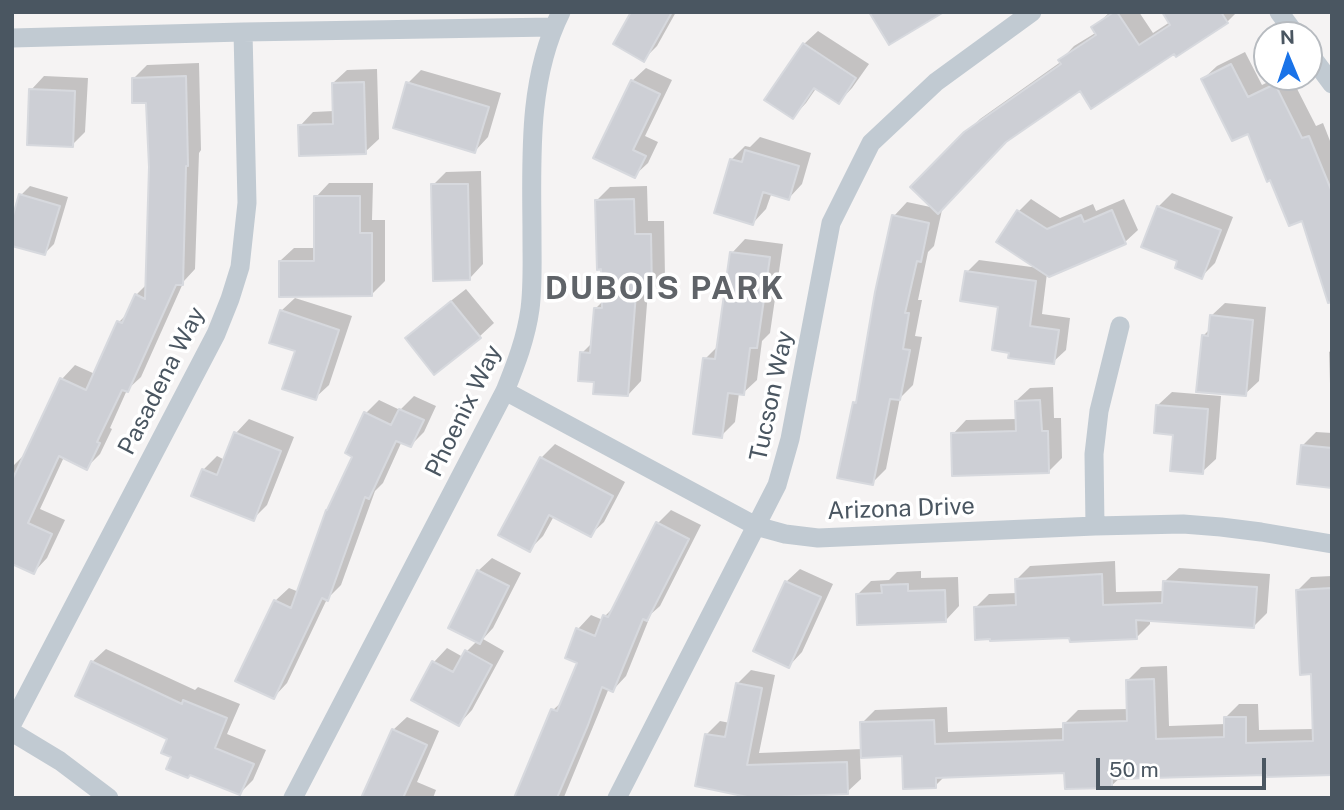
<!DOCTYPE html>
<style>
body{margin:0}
#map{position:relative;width:1344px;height:810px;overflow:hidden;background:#f5f3f3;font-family:"Public Sans",sans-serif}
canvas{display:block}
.frame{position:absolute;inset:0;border:14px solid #4a5661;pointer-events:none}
.north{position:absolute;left:1253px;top:21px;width:70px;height:70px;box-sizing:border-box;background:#fff;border:2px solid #b7bbc0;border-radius:50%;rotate:358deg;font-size:19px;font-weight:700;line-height:28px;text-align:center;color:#4a5661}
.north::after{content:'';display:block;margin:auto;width:24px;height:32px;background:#1a73e8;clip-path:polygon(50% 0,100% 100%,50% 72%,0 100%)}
.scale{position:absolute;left:1096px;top:758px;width:170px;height:32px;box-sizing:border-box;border:4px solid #4a5661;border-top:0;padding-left:9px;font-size:21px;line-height:24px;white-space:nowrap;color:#4a5661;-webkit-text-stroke:5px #fff;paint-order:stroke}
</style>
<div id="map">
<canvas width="1344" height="810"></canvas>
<div class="frame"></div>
<div class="north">N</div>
<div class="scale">50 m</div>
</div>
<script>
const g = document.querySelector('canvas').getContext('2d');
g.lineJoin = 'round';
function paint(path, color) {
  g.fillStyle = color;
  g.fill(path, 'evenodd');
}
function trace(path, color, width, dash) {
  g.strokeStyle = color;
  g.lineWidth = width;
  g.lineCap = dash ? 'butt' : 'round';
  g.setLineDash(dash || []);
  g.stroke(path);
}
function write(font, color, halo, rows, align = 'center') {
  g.font = font + ' "Public Sans",sans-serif';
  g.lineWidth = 7;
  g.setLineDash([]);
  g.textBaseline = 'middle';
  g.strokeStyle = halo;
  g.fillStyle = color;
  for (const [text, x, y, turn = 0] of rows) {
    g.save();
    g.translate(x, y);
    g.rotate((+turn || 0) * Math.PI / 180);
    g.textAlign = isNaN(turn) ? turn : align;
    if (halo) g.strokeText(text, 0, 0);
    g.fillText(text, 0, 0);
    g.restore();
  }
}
paint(new Path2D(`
 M 633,12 L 676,12 L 657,46 L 644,59 Z
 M 1110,12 L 1139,12 L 1153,33 L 1170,22 L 1164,12 L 1237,12 L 1227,22 L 1175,51 L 1080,89 L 1007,139 L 942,210 L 934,246 L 928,252 L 918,300 L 922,300 L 915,336 L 922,337 L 913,385 L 900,398 L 886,469 L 872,483 L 854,403 L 859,398 L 894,216 L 907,202 L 935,208 L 913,187 L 980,119 L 1062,61 L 1061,60 L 1074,46 L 1097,32 L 1094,27 Z
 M 818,31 L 869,64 L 852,88 L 839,102 L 817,87 L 806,103 L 793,117 L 804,44 Z
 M 1245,52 L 1262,85 L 1278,77 L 1291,77 L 1316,126 L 1323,123 L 1332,146 L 1332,310 L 1303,218 L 1248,131 L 1203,79 L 1217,66 Z
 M 199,63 L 201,150 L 199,153 L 195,269 L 184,281 L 141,377 L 127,390 L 110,428 L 112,429 L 100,454 L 87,467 L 64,457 L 40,509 L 65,520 L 47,558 L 34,572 L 12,562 L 12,467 L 23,456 L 25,457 L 62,379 L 75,365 L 95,374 L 119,322 L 129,312 L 136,295 L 147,284 L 151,167 L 148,101 L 134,78 L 147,65 Z
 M 646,68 L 672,80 L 645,136 L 658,142 L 648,163 L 634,176 L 595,158 L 632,81 Z
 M 377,69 L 379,139 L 365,152 L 300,126 L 313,112 L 334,111 L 333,83 L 347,70 Z
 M 421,70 L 501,93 L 488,137 L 475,151 L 408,83 Z
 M 44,76 L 88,78 L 85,132 L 72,145 L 31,90 Z
 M 760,137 L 811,153 L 802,184 L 789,198 L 772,192 L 766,209 L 753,223 L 732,159 L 745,146 L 750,147 Z
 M 481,171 L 483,264 L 470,278 L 433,185 L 446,172 Z
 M 329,183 L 373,183 L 372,220 L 385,220 L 385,281 L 371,295 L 280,261 L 294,248 L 316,248 L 316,197 Z
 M 30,186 L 68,197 L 54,244 L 45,253 L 21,195 Z
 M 647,186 L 648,221 L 664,221 L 665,277 L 652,291 L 648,291 L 641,381 L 628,395 L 596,381 L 582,353 L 593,342 L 595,309 L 604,300 L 596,201 L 610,187 Z
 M 1172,193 L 1233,217 L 1215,263 L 1201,277 L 1180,260 L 1143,246 L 1159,206 Z
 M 1031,199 L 1060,218 L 1093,204 L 1096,211 L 1124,199 L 1138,230 L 1125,242 L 1049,275 L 1047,273 L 1042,314 L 1070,318 L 1066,350 L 1053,362 L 1000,305 L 967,272 L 979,260 L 1039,268 L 998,241 L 1019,211 Z
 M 745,239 L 783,244 L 770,333 L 762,341 L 757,380 L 743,393 L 739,393 L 735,422 L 721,436 L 705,359 L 719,345 L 732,253 Z
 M 466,289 L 494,323 L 480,336 L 435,373 L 407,338 L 420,325 Z
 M 295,298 L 352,316 L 329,385 L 315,398 L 281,311 Z
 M 1225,303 L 1266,307 L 1259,381 L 1245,394 L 1203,336 L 1210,329 L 1211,316 Z
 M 1332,350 L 1332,384 L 1330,384 L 1329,352 Z
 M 1053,387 L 1054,418 L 1061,418 L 1062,458 L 1048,472 L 953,434 L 966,420 L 1017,419 L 1016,401 L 1030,388 Z
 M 1172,392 L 1221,396 L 1216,459 L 1202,472 L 1158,405 Z
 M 414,396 L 436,406 L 424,432 L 411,445 L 402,441 L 383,483 L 375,491 L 341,585 L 327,599 L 287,683 L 274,697 L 275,601 L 289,588 L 299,592 L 354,456 L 366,413 L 379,400 L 400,410 Z
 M 249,419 L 294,437 L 267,505 L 253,519 L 203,470 L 217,456 L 225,460 L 236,433 Z
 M 1316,432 L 1332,433 L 1332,486 L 1303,445 Z
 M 555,444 L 625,482 L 604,522 L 590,535 L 554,516 L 543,536 L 529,550 L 541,458 Z
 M 671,510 L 701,525 L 660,606 L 651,614 L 626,676 L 613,690 L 609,688 L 564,797 L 516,798 L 553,710 L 564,700 L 579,662 L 578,629 L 591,615 L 603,620 L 605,616 L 615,606 L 658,523 Z
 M 492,558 L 521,573 L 493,628 L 483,639 L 504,651 L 472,710 L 459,724 L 434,662 L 447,648 L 463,657 L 467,651 L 477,641 L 478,571 Z
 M 1115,561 L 1116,592 L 1165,591 L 1165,581 L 1179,568 L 1270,574 L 1267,613 L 1254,626 L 1150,619 L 1150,624 L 1136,638 L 1071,636 L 975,608 L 989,594 L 1017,593 L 1017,579 L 1030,566 Z
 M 800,569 L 833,584 L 802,652 L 789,666 L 786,582 Z
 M 921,571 L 921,578 L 958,577 L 959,606 L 946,620 L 858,594 L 871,581 L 889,580 L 897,572 Z
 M 1332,576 L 1332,773 L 1121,777 L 1111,786 L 1066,771 L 946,775 L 935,786 L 903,754 L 860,756 L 861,779 L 847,792 L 753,796 L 707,734 L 720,721 L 730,723 L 737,684 L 751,670 L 775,675 L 759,753 L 863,749 L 862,723 L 875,710 L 947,707 L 948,732 L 1064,728 L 1064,724 L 1078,710 L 1129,709 L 1128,680 L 1141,667 L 1167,666 L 1169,726 L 1226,724 L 1225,718 L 1239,704 L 1258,704 L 1259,730 L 1314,729 L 1313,673 L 1298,590 L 1311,577 Z
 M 106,649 L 195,690 L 198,687 L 240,704 L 227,734 L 266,750 L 253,780 L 240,793 L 173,756 L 169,738 L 92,662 Z
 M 407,717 L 439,731 L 417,782 L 436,790 L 433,798 L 363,798 L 393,730 Z`), '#0003');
const building = new Path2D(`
 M 631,12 L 672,12 L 644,62 L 613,44 Z
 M 869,12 L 944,12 L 889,45 Z
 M 1114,12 L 1117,12 L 1139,45 L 1170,25 L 1162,12 L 1221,12 L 1228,23 L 1176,57 L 1174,54 L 1091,109 L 1080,91 L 1006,142 L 938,214 L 910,187 L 964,132 L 1061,64 L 1058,60 L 1096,35 L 1091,27 Z
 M 803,43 L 856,78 L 839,104 L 814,88 L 793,119 L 764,100 Z
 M 1231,64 L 1248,97 L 1275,84 L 1302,138 L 1309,136 L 1332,192 L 1332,302 L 1328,303 L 1302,221 L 1289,226 L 1270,180 L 1267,182 L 1248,134 L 1232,141 L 1201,79 Z
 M 186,76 L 188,166 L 186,166 L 183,285 L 176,285 L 128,392 L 122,390 L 97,442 L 100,443 L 87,470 L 59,456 L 28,523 L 52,534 L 34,574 L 12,564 L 12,480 L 60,378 L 86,390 L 117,321 L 122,323 L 135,294 L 145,299 L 149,167 L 146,103 L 132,103 L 132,78 Z
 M 631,80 L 660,94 L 633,150 L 646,156 L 635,178 L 593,158 Z
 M 364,82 L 366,154 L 299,156 L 298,125 L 333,124 L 332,83 Z
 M 406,82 L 489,107 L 475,153 L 393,128 Z
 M 29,89 L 75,91 L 73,147 L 27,145 Z
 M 745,150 L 799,166 L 789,200 L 763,192 L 753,225 L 714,213 L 730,159 L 742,162 Z
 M 431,184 L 468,184 L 470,280 L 433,281 Z
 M 19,194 L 60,206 L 45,255 L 12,246 L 12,219 Z
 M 314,196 L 360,196 L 360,233 L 372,233 L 372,296 L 279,297 L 279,261 L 314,261 Z
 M 634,199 L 635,234 L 651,234 L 652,293 L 636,293 L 628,396 L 593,394 L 594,382 L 578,381 L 580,352 L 590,353 L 594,308 L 602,308 L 601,269 L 597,270 L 595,200 Z
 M 1157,206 L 1221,230 L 1202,279 L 1175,268 L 1177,261 L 1141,247 Z
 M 1017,210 L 1047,229 L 1081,215 L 1084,222 L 1112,210 L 1126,244 L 1049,277 L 996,242 Z
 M 892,215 L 929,223 L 921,262 L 917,261 L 905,313 L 909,313 L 903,349 L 910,350 L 900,400 L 890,399 L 873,485 L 837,478 L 853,402 L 856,403 L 875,292 Z
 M 730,252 L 770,257 L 757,348 L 750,348 L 744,395 L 728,393 L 722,438 L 693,434 L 703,358 L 715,359 Z
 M 965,271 L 1036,281 L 1030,326 L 1059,330 L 1054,364 L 1008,358 L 1009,353 L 992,350 L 998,307 L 960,301 Z
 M 451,301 L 481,338 L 434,375 L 405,338 Z
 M 280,310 L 339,330 L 316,400 L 282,389 L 295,351 L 269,343 Z
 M 1210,315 L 1253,320 L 1246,396 L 1196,392 L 1202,335 L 1208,336 Z
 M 1040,400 L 1042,431 L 1048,431 L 1049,473 L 952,476 L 951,433 L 1016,431 L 1015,401 Z
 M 1156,405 L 1208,409 L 1203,474 L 1170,471 L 1173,435 L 1154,433 Z
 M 399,409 L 424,420 L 411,447 L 396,441 L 369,499 L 365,497 L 328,601 L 322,598 L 274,699 L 235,681 L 274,600 L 291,608 L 326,510 L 327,510 L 352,457 L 345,453 L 364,412 L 391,425 Z
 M 234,432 L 281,451 L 254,521 L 191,496 L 202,469 L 217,475 Z
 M 1301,445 L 1332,448 L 1332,488 L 1297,484 Z
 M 540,457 L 613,496 L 591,537 L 549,515 L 530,552 L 498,535 Z
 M 656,522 L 689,539 L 647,621 L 643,619 L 613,692 L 602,687 L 588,725 L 557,798 L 514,798 L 551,709 L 557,711 L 577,663 L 565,658 L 576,628 L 595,636 L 603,615 L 608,617 Z
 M 477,570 L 509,586 L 480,644 L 448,628 Z
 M 1102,574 L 1103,605 L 1162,603 L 1163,581 L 1257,587 L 1254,628 L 1136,620 L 1137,639 L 1070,642 L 1069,638 L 990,641 L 990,639 L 975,640 L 974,607 L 1016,605 L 1015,579 Z
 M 785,581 L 821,597 L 789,668 L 753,651 Z
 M 908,584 L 908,591 L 945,590 L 946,622 L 857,625 L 856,594 L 882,593 L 881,585 Z
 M 1332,588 L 1332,775 L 1266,777 L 1266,775 L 1112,779 L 1112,788 L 1065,789 L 1064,773 L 936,778 L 936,788 L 903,789 L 902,756 L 861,758 L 860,722 L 934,720 L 935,744 L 1063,740 L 1063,723 L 1127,721 L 1126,680 L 1154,679 L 1156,739 L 1224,737 L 1224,717 L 1246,717 L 1246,743 L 1313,741 L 1311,674 L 1300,675 L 1296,590 Z
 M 465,650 L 492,665 L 459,726 L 411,700 L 432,661 L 453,672 Z
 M 91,661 L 182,704 L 183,700 L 227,718 L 215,748 L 254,764 L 240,795 L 190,775 L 188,778 L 166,769 L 171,757 L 161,753 L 167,739 L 75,696 Z
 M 736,683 L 762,688 L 747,765 L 847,762 L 848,794 L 752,798 L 695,786 L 705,734 L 725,737 Z
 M 392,729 L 427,745 L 403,798 L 361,798 Z`);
paint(building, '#cdcfd5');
trace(building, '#d7d9de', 2);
trace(new Path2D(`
 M 1279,12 L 1296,35
 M 12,38 L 243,32 L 553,27
 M 1309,53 L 1332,84
 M 505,391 L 756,526 L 785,534 L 818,538 L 1095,526 L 1183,524 L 1221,527 L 1261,532 L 1332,544
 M 1095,526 L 1094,454 L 1099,411 L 1120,326
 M 12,724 L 216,334 L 230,299 L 240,267 L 247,203 L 243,32
 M 12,732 L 60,761 L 109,798
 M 293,798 L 505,391 C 516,364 526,338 530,309 C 533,286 532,262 532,239 C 532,164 526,82 561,12
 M 617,798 L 777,485 L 790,439 L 831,223 L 871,143 L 936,82 L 1032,12`), '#c1cad2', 19);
write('24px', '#4a5661', '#fff', [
 ["Pasadena Way",162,381,-63],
 ["Tucson Way",772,396,-78],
 ["Phoenix Way",464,411,-64],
 ["Arizona Drive",901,509,-2]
]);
g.letterSpacing = '2px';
write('bold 32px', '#5f6368', '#fff', [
 ["DUBOIS PARK",665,289]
]);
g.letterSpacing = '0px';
</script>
